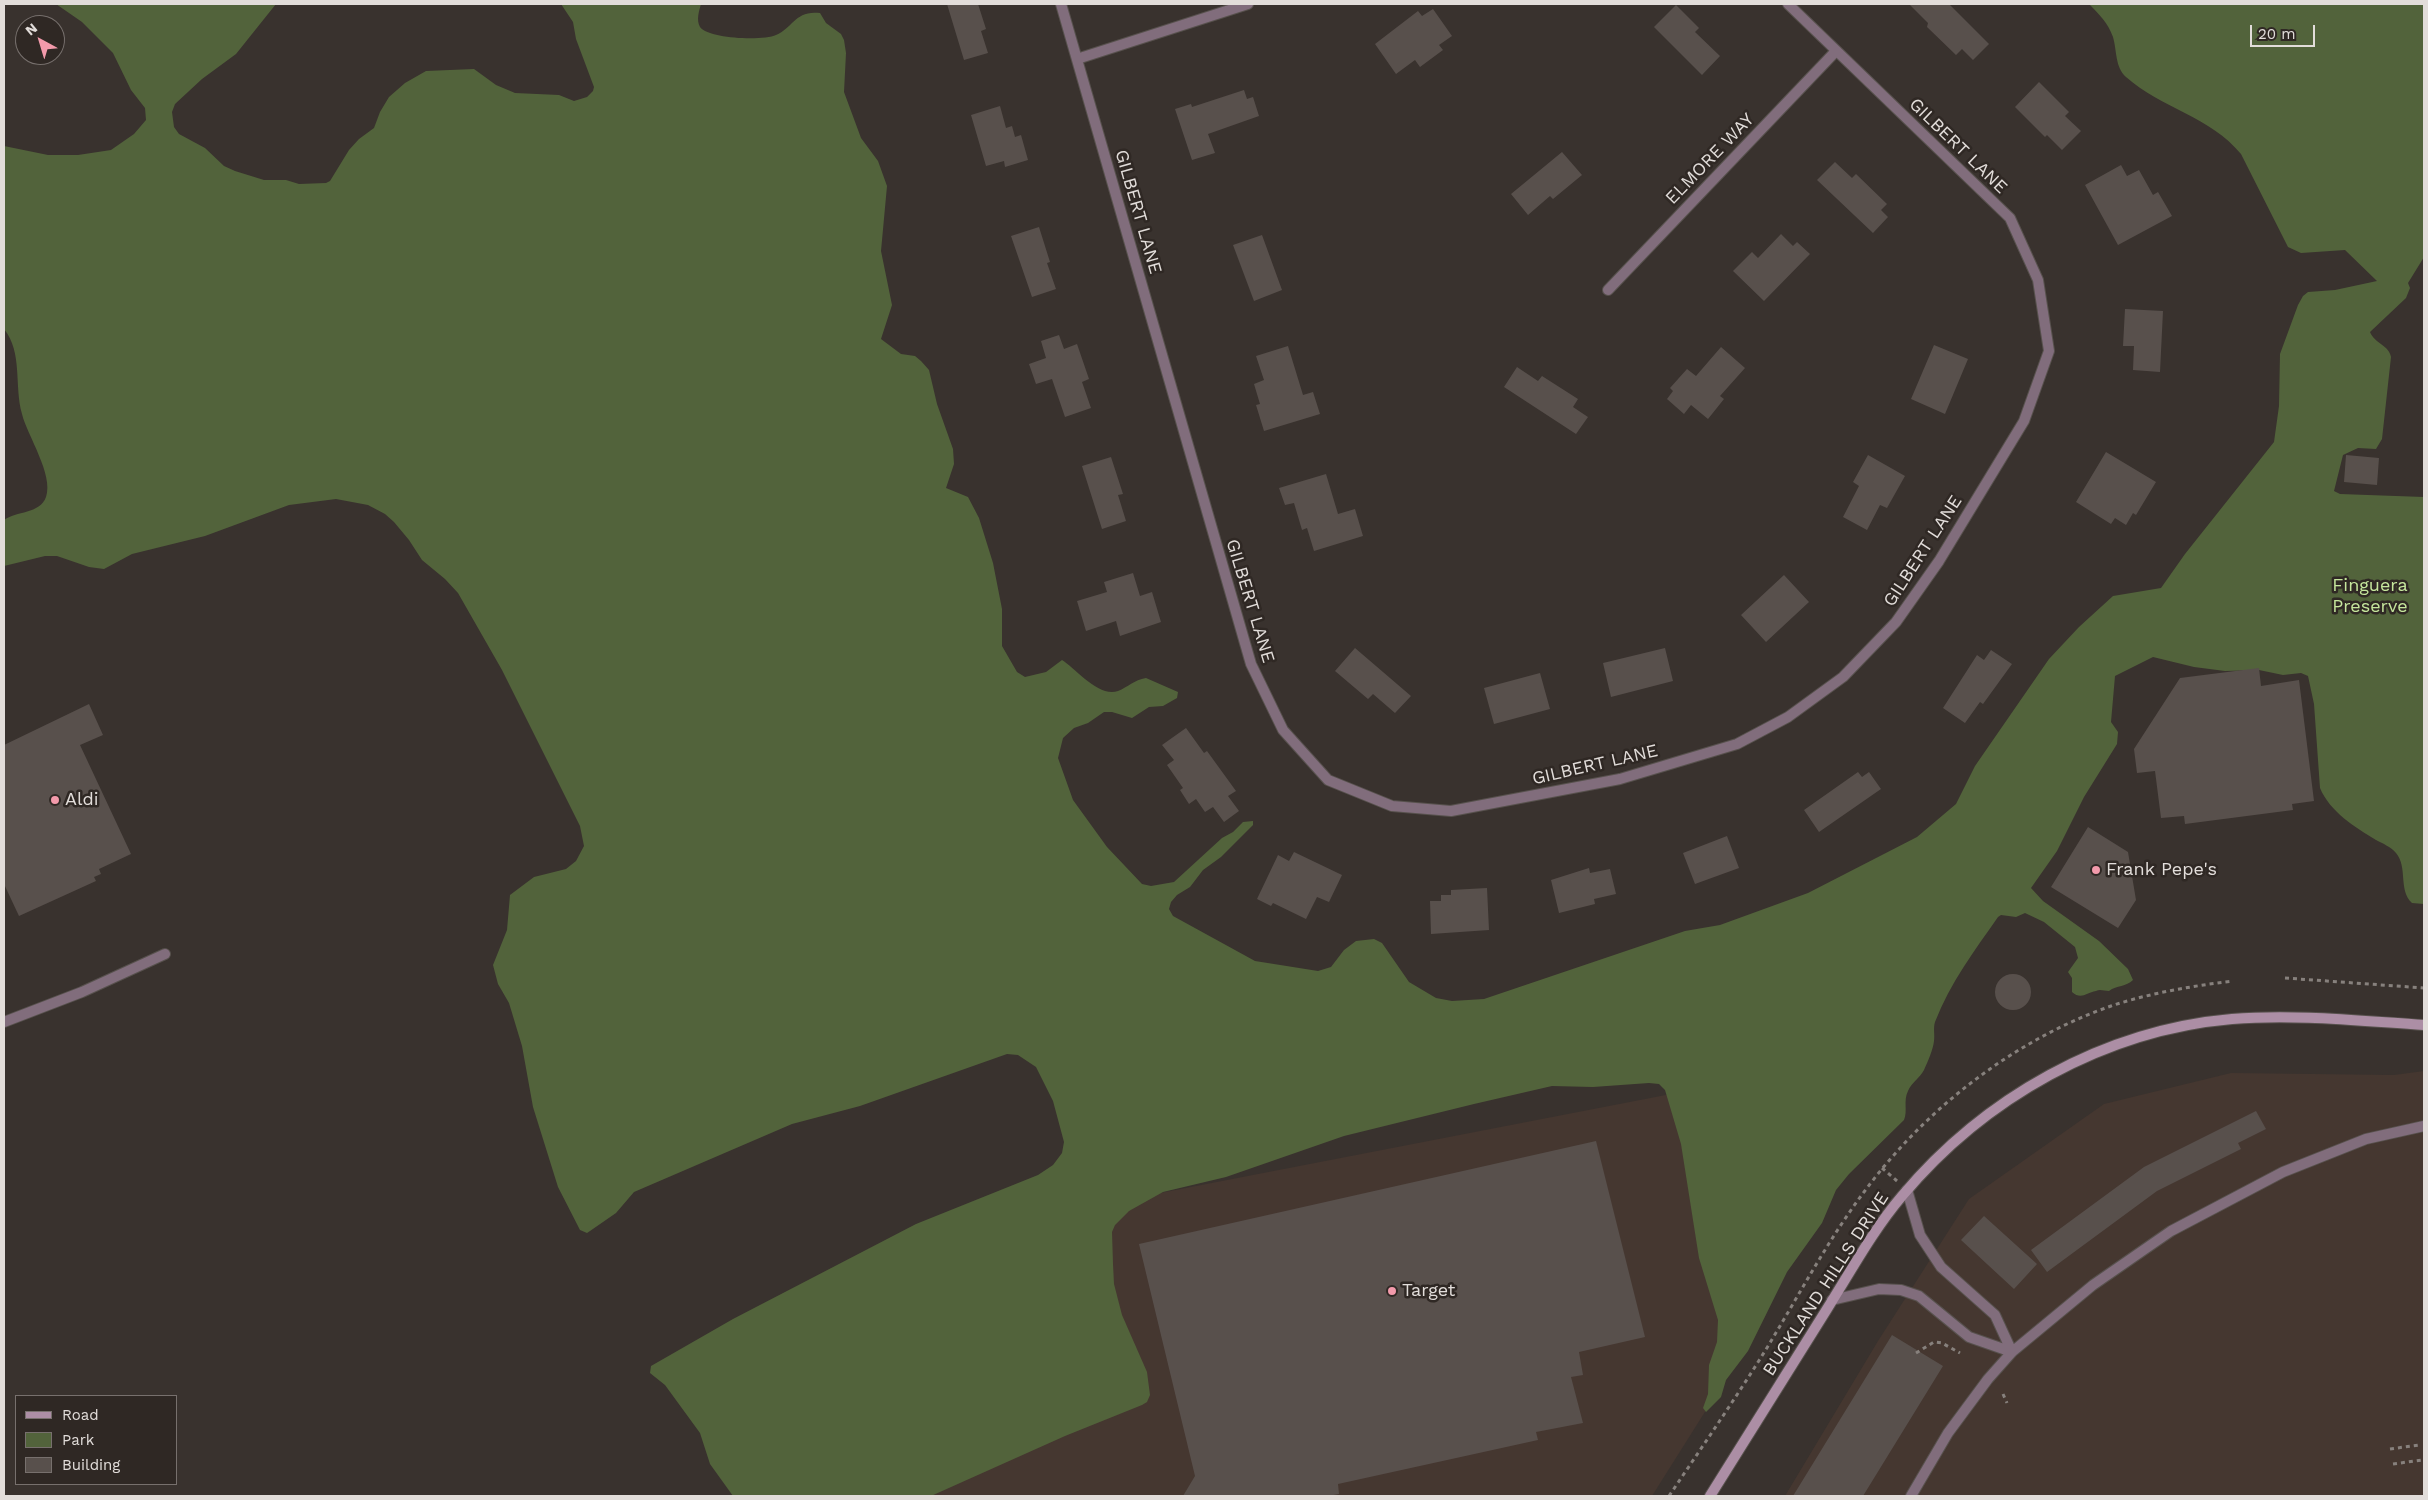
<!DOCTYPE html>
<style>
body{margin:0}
#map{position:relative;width:2428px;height:1500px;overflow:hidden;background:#39322e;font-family:"Work Sans",sans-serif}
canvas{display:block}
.frame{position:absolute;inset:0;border:5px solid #e2ddda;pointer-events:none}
.legend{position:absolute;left:15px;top:1395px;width:162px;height:90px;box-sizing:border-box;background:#2f2824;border:1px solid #77706d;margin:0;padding:6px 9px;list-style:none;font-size:15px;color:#e2ddda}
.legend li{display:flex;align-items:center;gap:10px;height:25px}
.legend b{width:25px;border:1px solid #77706d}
.north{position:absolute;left:15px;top:15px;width:50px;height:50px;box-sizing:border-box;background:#2f2824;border:1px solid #77706d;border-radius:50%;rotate:321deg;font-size:14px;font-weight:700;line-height:20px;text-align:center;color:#e2ddda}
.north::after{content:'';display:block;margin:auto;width:18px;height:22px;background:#f39aab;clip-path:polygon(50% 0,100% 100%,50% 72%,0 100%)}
.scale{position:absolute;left:2250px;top:25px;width:65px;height:22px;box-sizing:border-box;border:2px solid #e2ddda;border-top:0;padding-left:6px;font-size:15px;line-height:18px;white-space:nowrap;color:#e2ddda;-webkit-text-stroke:4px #2f2824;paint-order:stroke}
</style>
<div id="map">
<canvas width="2428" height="1500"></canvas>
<div class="frame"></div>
<ul class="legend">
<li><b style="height:6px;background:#ac8ea5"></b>Road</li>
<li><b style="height:14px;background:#52633b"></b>Park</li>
<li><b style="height:14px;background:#58504c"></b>Building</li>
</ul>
<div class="north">N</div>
<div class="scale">20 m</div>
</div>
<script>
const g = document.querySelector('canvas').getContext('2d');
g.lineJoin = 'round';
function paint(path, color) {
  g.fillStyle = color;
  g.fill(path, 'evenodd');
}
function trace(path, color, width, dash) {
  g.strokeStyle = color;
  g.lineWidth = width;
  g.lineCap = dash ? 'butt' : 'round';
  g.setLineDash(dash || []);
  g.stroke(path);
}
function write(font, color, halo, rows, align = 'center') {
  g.font = font + ' "Work Sans",sans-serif';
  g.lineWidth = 5;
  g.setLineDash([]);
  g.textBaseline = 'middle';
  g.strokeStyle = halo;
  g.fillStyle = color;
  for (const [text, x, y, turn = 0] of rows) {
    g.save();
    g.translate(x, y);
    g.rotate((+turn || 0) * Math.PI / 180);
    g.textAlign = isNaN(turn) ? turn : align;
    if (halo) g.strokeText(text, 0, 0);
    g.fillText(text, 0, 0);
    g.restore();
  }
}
paint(new Path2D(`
 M 2424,1071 L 2424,1496 L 1785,1496 L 1878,1341 L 1969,1199 L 2104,1104 L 2231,1073 L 2394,1075 Z
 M 1671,1094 L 1766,1315 L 1652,1496 L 915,1496 L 1093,1206 Z`), '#453730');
paint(new Path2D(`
 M 56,4 L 276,4 L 236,54 L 202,79 L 175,104 L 172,112 L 174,127 L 179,134 L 205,148 L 224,166 L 235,171 L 264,180 L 286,180 L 299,184 L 326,183 L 330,181 L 349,150 L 359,139 L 374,128 L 380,112 L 389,97 L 405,83 L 426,71 L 474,69 L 496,85 L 515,93 L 559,95 L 574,101 L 587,97 L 593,91 L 594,87 L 576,39 L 573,22 L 561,4 L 701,4 C 699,11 696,20 700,27 C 709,39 763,41 776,35 C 793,28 795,10 820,13 L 826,23 L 841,34 L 844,40 L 846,53 L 844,92 L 861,138 L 878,161 L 887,186 L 881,251 L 892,305 L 881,339 L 901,354 L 915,356 L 921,361 L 929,370 L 937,404 L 953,449 L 954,464 L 946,488 L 968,497 L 979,518 L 993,563 L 1002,609 L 1002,646 L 1017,672 L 1025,677 L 1046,672 L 1062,660 C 1075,668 1099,698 1118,691 C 1128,687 1134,680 1146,678 L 1178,692 L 1177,698 L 1163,706 L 1149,707 L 1132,718 L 1112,712 L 1104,712 L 1088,723 L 1074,728 L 1063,738 L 1058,758 L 1073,800 L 1107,847 L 1142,884 L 1151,886 L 1174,882 L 1222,838 L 1233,832 L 1243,822 L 1253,821 L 1253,825 L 1221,857 L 1203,870 L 1190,887 L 1177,895 L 1171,902 L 1169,909 L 1173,916 L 1255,961 L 1318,971 L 1331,967 L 1344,950 L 1356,941 L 1374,939 L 1382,943 L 1409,982 L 1436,998 L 1452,1001 L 1484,999 L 1685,931 L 1720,925 L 1808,893 L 1917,837 L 1956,804 L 1975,766 L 2049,659 L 2079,627 L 2113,596 L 2161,588 L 2185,554 L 2274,442 L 2279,406 L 2280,354 L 2298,305 L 2303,296 L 2308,292 L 2335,290 L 2377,281 L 2345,250 L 2301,253 L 2288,247 L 2241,154 C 2211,117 2161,108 2126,77 C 2115,67 2117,51 2113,37 C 2108,23 2099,14 2089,4 L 2424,4 L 2424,257 L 2408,283 L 2410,288 L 2406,298 L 2370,332 C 2375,344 2389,345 2391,357 L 2382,439 L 2376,449 L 2358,448 L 2343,455 L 2334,491 L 2340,494 L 2424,497 L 2424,904 L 2412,903 C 2398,890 2408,867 2396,853 C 2391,847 2382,843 2376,840 C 2355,827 2330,812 2320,788 L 2314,704 L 2308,676 L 2301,673 L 2283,675 L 2259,670 L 2225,671 L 2194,667 L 2153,657 L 2115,676 L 2111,722 L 2118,732 L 2117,744 L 2084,797 L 2057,851 L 2031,888 L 2043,901 L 2099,941 L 2128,969 L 2133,980 C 2126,987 2117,985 2109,991 C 2104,991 2100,989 2096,991 C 2086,993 2081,1000 2072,992 L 2072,978 L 2068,972 L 2078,958 L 2075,947 L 2044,922 L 2025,913 L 2016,917 L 2001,915 L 1998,917 C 1975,950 1950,983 1935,1022 C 1933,1028 1935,1035 1934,1041 C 1933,1050 1928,1061 1924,1070 C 1920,1078 1911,1083 1908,1091 C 1903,1101 1908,1111 1904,1120 L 1849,1174 L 1836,1190 L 1822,1223 L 1787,1272 L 1748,1351 L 1726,1380 L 1721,1397 L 1706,1412 L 1703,1408 L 1708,1394 L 1709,1365 L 1717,1342 L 1718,1320 L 1699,1258 L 1681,1144 L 1665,1090 L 1659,1084 L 1649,1083 L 1593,1087 L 1552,1086 L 1474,1104 L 1344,1136 L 1226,1177 L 1163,1192 L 1129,1211 L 1115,1225 L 1112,1232 L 1113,1264 L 1114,1284 L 1122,1315 L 1147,1372 L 1150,1395 L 1147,1402 L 1142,1405 L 1065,1436 L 931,1496 L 733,1496 L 710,1464 L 700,1433 L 665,1385 L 650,1373 L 651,1366 L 733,1319 L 916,1224 L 1038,1175 L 1053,1165 L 1062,1153 L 1064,1142 L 1053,1101 L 1036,1067 L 1018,1055 L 1007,1054 L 860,1106 L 792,1124 L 634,1192 L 616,1213 L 590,1231 L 587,1233 L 580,1230 L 558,1187 L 533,1107 L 522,1046 L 509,1003 L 498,984 L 493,965 L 507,930 L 510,895 L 534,877 L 566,869 L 576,861 L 584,846 L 580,826 L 502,670 L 458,593 L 445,579 L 422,560 L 409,540 L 394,522 L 385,514 L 368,505 L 336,499 L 289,505 L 205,536 L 132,554 L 104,569 L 89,567 L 57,556 L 45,556 L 4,566 L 4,520 C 16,511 40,514 46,497 C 54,475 27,435 22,414 C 14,385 23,353 4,329 L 4,146 L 48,155 L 78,155 L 111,150 L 134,134 L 146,120 L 145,108 L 131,90 L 113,53 L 82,22 Z`), '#52633b');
paint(new Path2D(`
 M 947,4 L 978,4 L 986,29 L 981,31 L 988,53 L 964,60 Z
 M 1909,4 L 1949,4 L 1989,44 L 1973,60 L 1962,49 L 1956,55 L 1927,27 L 1928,23 Z
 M 1676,5 L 1699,28 L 1695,32 L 1720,56 L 1702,75 L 1654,27 Z
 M 1433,9 L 1452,36 L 1439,45 L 1443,50 L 1420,67 L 1415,60 L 1396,74 L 1375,44 L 1418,11 L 1422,16 Z
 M 2039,82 L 2069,112 L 2065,116 L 2081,131 L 2062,150 L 2047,135 L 2045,137 L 2015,107 Z
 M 1244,90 L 1247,99 L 1253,97 L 1259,116 L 1208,134 L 1215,153 L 1192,160 L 1175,109 L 1191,104 L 1192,107 Z
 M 1000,106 L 1006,128 L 1012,126 L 1015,137 L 1021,135 L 1028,160 L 1005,167 L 1004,161 L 986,166 L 971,115 Z
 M 1562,152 L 1582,175 L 1553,199 L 1550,196 L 1528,215 L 1511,194 Z
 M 1835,162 L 1852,178 L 1856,174 L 1887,204 L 1881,210 L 1888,217 L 1873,233 L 1817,180 Z
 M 2121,165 L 2127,176 L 2139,170 L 2153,195 L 2158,192 L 2172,216 L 2118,245 L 2085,185 Z
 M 1039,227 L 1050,262 L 1047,263 L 1056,289 L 1032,297 L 1011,236 Z
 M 1781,234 L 1793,246 L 1797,242 L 1810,254 L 1764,301 L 1733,271 L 1752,252 L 1758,258 Z
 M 1262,235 L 1282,290 L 1254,301 L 1233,245 Z
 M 2125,309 L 2163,311 L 2160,372 L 2133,370 L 2134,346 L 2123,346 Z
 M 1059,335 L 1064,349 L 1077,344 L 1089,379 L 1082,382 L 1091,408 L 1065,417 L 1052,379 L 1036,384 L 1029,364 L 1046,358 L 1041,341 Z
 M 1934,345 L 1968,359 L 1945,414 L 1911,399 Z
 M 1288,346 L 1303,395 L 1313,392 L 1320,414 L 1264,431 L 1256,405 L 1260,404 L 1254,384 L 1264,380 L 1256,356 Z
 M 1721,347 L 1745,368 L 1720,396 L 1724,399 L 1708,419 L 1691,405 L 1684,414 L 1667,399 L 1673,391 L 1670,388 L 1687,369 L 1696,376 Z
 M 1517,367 L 1538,381 L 1542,376 L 1578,399 L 1573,407 L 1588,417 L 1576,434 L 1504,387 Z
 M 2106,452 L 2156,482 L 2136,515 L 2133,513 L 2126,525 L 2115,518 L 2111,524 L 2076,502 Z
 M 1868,455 L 1905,476 L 1887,508 L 1880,505 L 1867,530 L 1843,517 L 1859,486 L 1853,482 Z
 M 2346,455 L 2379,458 L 2377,485 L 2344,482 Z
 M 1111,457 L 1123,494 L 1118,495 L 1126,521 L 1102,529 L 1082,466 Z
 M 1326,474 L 1338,514 L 1355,509 L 1363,536 L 1314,551 L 1307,528 L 1302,530 L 1294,503 L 1285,505 L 1279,488 Z
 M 1133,573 L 1140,596 L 1152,592 L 1161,622 L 1120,636 L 1116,621 L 1086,631 L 1077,601 L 1107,592 L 1104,582 Z
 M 1784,575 L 1809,602 L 1766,642 L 1741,615 Z
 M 1355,648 L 1411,696 L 1395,713 L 1373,694 L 1368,699 L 1335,671 Z
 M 1665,648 L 1673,681 L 1611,697 L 1603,663 Z
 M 1991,650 L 2012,664 L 1983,704 L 1980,702 L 1965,723 L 1943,708 L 1977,655 L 1984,660 Z
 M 2259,668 L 2261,686 L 2299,680 L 2314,801 L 2292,804 L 2293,810 L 2185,824 L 2184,816 L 2161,818 L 2155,771 L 2137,773 L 2134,749 L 2180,678 Z
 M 1540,673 L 1550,709 L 1494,724 L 1484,688 Z
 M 89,704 L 103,735 L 80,745 L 131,854 L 99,869 L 101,874 L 94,877 L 96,881 L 19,916 L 4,884 L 4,745 Z
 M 1186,728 L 1204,753 L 1207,751 L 1236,791 L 1228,796 L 1239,811 L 1224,822 L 1213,807 L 1205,812 L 1196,799 L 1189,804 L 1180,790 L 1183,788 L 1167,765 L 1174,760 L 1162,745 Z
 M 1858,772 L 1862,777 L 1869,772 L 1881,789 L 1819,832 L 1804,810 Z
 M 2088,827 L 2128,852 L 2136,900 L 2118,928 L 2051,887 Z
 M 1727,836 L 1739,868 L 1695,884 L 1683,853 Z
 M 1294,852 L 1342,875 L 1329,902 L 1317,897 L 1306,919 L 1273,903 L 1271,906 L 1257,899 L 1278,855 L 1289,861 Z
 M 1589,868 L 1590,873 L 1610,869 L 1616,894 L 1594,899 L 1595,904 L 1559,913 L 1551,880 Z
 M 1487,888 L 1489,930 L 1431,934 L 1430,901 L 1441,901 L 1441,895 L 1451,895 L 1451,890 Z
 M1995 992a18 18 0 1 1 36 0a18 18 0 1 1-36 0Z
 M 2256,1111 L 2266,1129 L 2238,1143 L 2241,1149 L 2157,1191 L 2047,1272 L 2031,1250 L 2144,1167 Z
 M 1596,1141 L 1645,1337 L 1579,1352 L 1583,1375 L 1571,1377 L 1583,1423 L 1536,1432 L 1538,1440 L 1338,1484 L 1339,1494 L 1328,1496 L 1183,1496 L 1195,1476 L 1139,1244 Z
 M 1984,1216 L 2037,1264 L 2014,1289 L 1961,1240 Z
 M 1892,1335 L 1943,1366 L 1863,1496 L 1793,1496 Z`), '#58504c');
const lane = new Path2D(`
 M 1907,1190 L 1920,1235 L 1941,1267 L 1995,1315 L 2012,1352
 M 1832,1300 L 1879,1289 L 1901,1290 L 1919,1296 L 1969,1337 L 2012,1352
 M 1911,1496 L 1948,1433 L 1988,1379 L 2012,1352 L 2093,1285 L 2171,1231 L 2283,1172 L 2366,1139 L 2424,1126`);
const street = new Path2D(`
 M 1061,4 L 1251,664 L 1283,730 L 1328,780 L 1392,806 L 1451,811 L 1620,779 L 1737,744 L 1788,717 L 1843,677 L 1896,622 L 1939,561 L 2024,421 L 2049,351 L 2038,280 L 2010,218 L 1788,4
 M 1077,59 L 1248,4
 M 1608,290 L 1836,51
 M 4,1022 L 82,992 L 165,954`);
const secondary = new Path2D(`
 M 1710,1496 C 1749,1434 1788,1372 1827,1309 C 1851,1271 1873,1230 1902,1196 C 1984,1098 2104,1030 2232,1019 C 2296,1014 2360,1021 2424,1025`);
trace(lane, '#57514d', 12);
trace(street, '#57514d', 12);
trace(secondary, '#57514d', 12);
trace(new Path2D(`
 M 2285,978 L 2424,988
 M 1882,1168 L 1897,1181
 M 1916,1353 L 1934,1342 L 1942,1343 L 1960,1353
 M 2003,1394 L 2007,1403
 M 2390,1449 L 2419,1445
 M 2393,1464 L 2422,1460
 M 1669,1496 C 1700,1450 1731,1405 1760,1359 C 1795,1303 1825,1244 1864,1192 C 1925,1109 2014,1040 2111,1006 C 2150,993 2192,986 2233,981`), '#87817d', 3, [4, 4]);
trace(lane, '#816d7c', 10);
trace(street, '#816d7c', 10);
trace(secondary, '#ac8ea5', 10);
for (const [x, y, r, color] of [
 [55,800,5,"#f39aab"],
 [2096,870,5,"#f39aab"],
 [1392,1291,5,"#f39aab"]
]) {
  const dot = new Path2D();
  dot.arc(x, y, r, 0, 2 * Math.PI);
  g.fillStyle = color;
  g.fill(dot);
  trace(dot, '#2f2824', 2);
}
write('18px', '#e2ddda', '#2f2824', [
 ["GILBERT LANE",1958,146,44],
 ["ELMORE WAY",1710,159,-46],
 ["GILBERT LANE",1138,212,74],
 ["GILBERT LANE",1923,551,-57],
 ["GILBERT LANE",1250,601,73],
 ["GILBERT LANE",1595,765,-13],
 ["BUCKLAND HILLS DRIVE",1826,1284,-57]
]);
write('18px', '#c6e79d', '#2f2824', [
 ["Finguera",2370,586],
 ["Preserve",2370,607]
]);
write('18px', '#e2ddda', '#2f2824', [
 ["Aldi",65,800],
 ["Frank Pepe's",2106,870],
 ["Target",1402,1291]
], 'left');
</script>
